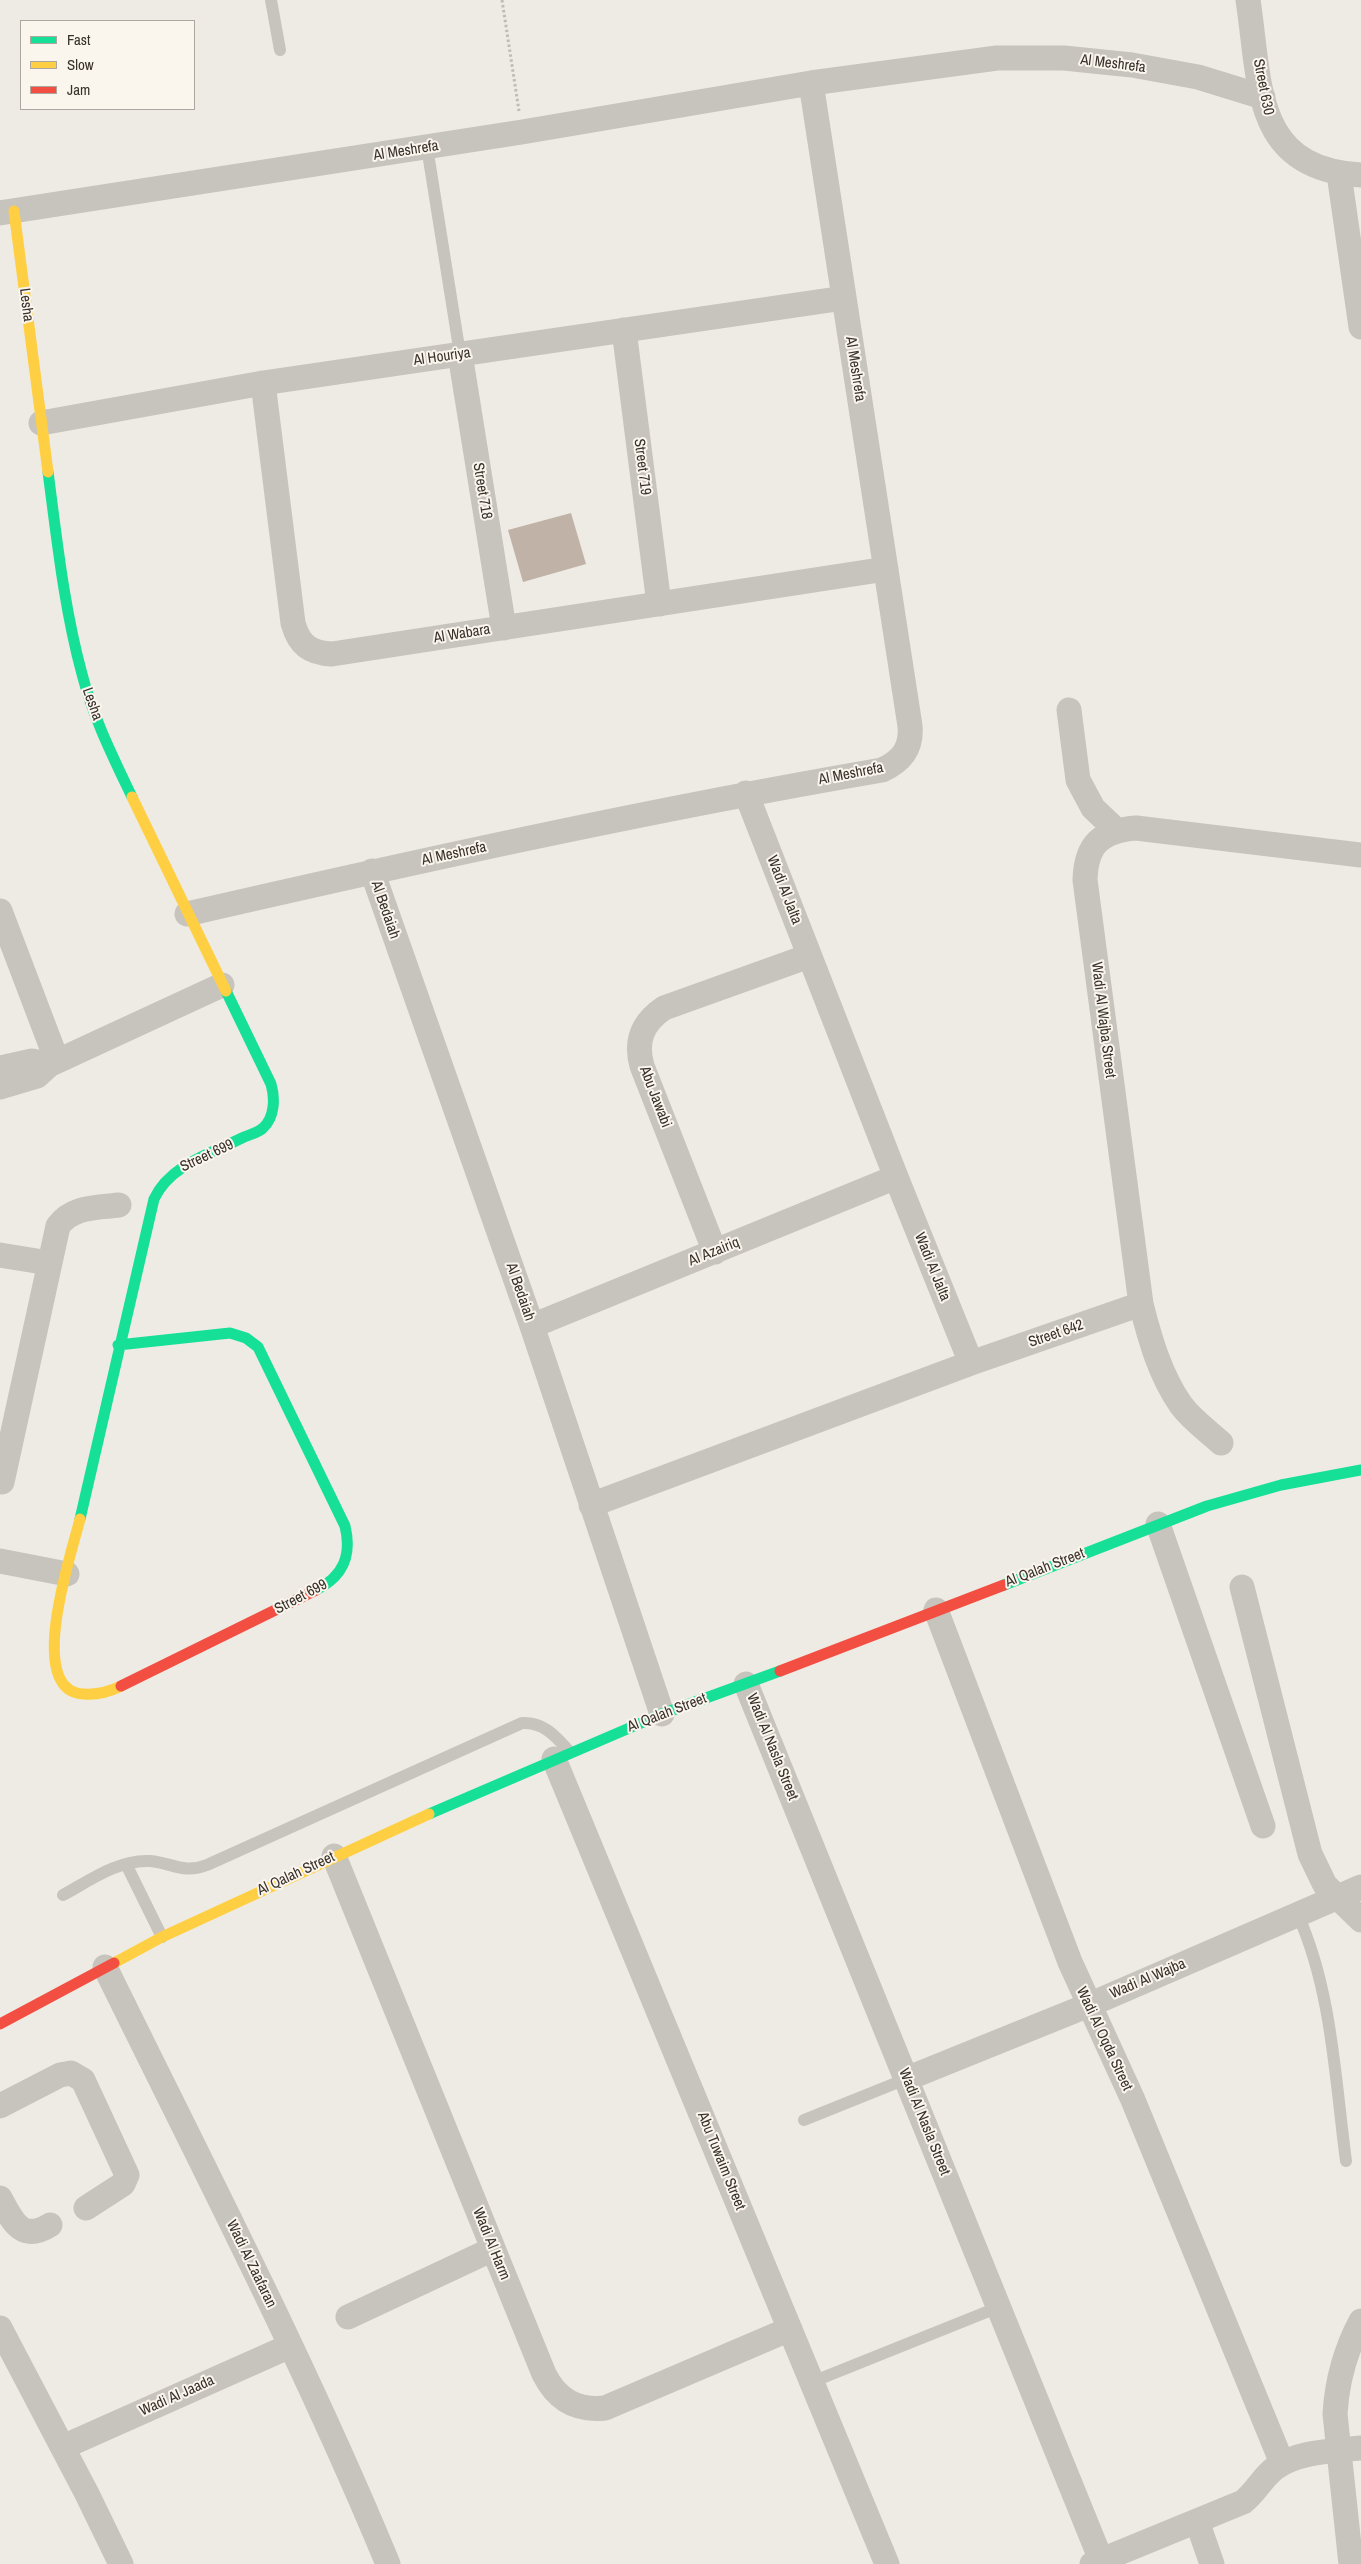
<!DOCTYPE html>
<style>
body{margin:0}
#map{position:relative;width:1361px;height:2564px;overflow:hidden;background:#eeebe4;font-family:"Archivo Narrow",sans-serif}
canvas{display:block}
.legend{position:absolute;left:20px;top:20px;width:175px;height:90px;box-sizing:border-box;background:#faf5ed;border:1px solid #ada79f;margin:0;padding:6px 9px;list-style:none;font-size:15px;color:#39312b}
.legend li{display:flex;align-items:center;gap:10px;height:25px}
.legend b{width:25px;border:1px solid #ada79f}
</style>
<div id="map">
<canvas width="1361" height="2564"></canvas>
<ul class="legend">
<li><b style="height:6px;background:#16e098"></b>Fast</li>
<li><b style="height:6px;background:#ffcf43"></b>Slow</li>
<li><b style="height:6px;background:#f24e42"></b>Jam</li>
</ul>
</div>
<script>
const g = document.querySelector('canvas').getContext('2d');
g.lineJoin = 'round';
function paint(path, color) {
  g.fillStyle = color;
  g.fill(path, 'evenodd');
}
function trace(path, color, width, dash) {
  g.strokeStyle = color;
  g.lineWidth = width;
  g.lineCap = dash ? 'butt' : 'round';
  g.setLineDash(dash || []);
  g.stroke(path);
}
function write(font, color, halo, rows, align = 'center') {
  g.font = font + ' "Archivo Narrow",sans-serif';
  g.lineWidth = 4;
  g.setLineDash([]);
  g.textBaseline = 'middle';
  g.strokeStyle = halo;
  g.fillStyle = color;
  for (const [text, x, y, turn = 0] of rows) {
    g.save();
    g.translate(x, y);
    g.rotate((+turn || 0) * Math.PI / 180);
    g.textAlign = isNaN(turn) ? turn : align;
    if (halo) g.strokeText(text, 0, 0);
    g.fillText(text, 0, 0);
    g.restore();
  }
}
paint(new Path2D(`
 M 571,513 L 586,564 L 523,582 L 508,530 Z`), '#c1b2a7');
trace(new Path2D(`
 M 502,0 L 519,111`), '#c0bbb5', 3, [2.5, 2.5]);
trace(new Path2D(`
 M 271,0 L 280,50
 M 427,147 L 460,354
 M 126,1864 L 162,1937
 M 63,1895 C 89,1881 119,1859 150,1861 C 173,1863 183,1874 207,1865 L 522,1723 C 545,1722 556,1737 570,1752
 M 1298,1915 C 1332,1991 1335,2079 1346,2161
 M 804,2120 L 906,2079
 M 812,2382 L 999,2307`), '#c7c3bd', 12);
trace(new Path2D(`
 M 1248,0 C 1261,84 1252,169 1361,175
 M 1339,174 L 1361,327
 M 0,213 L 522,132 L 811,83 L 997,58 L 1064,58 L 1132,65 L 1198,77 L 1263,97
 M 624,330 L 659,604
 M 460,354 L 504,628
 M 263,383 L 293,623 C 299,645 310,653 332,654 L 886,569
 M 41,423 L 263,383 L 844,298
 M 1069,710 L 1078,780 L 1093,808 L 1116,830
 M 746,793 L 896,1177 L 971,1363
 M 372,871 L 532,1326 L 662,1714
 M 0,911 L 57,1061
 M 187,914 C 418,861 649,810 882,770 C 902,761 912,748 910,726 L 811,83
 M 0,1068 L 32,1061 L 49,1065
 M 0,1087 L 37,1076 L 49,1065 L 222,985
 M 715,1252 L 642,1066 C 635,1041 642,1023 664,1008 L 809,956
 M 0,1255 L 49,1263
 M 532,1326 L 896,1177
 M 1221,1443 C 1208,1431 1192,1420 1181,1405 C 1160,1375 1150,1339 1141,1304 L 1085,880 C 1086,844 1101,831 1136,828 L 1361,855
 M 2,1482 L 58,1226 C 73,1206 96,1208 119,1205
 M 591,1505 L 971,1363 L 1141,1304
 M 1158,1524 L 1263,1826
 M 0,1561 L 67,1574
 M 1242,1587 L 1310,1854 L 1325,1885 L 1361,1920
 M 936,1610 L 1070,1962 L 1133,2100 L 1282,2463
 M 746,1684 L 1101,2560
 M 554,1759 L 887,2564
 M 334,1856 L 544,2374 C 557,2400 577,2411 605,2408 L 790,2329
 M 105,1967 C 202,2165 304,2361 388,2564
 M 906,2079 L 1089,2005 L 1361,1887
 M 0,2106 L 60,2075 L 71,2073 L 83,2080 L 127,2175 L 123,2184 L 86,2208
 M 0,2198 C 12,2220 21,2243 50,2225
 M 348,2317 L 493,2249
 M 0,2328 L 87,2494 L 121,2564
 M 63,2447 L 290,2346
 M 1197,2521 L 1212,2564
 M 1092,2564 L 1243,2502 C 1256,2492 1262,2478 1275,2468 C 1298,2451 1333,2451 1361,2448
 M 1351,2564 L 1335,2414 C 1337,2380 1345,2351 1361,2321`), '#c7c3bd', 25);
trace(new Path2D(`
 M 48,472 C 57,540 64,608 82,674 C 93,717 113,757 132,797
 M 118,1345 L 230,1333 L 246,1338 L 258,1347 L 345,1526 C 352,1555 344,1576 316,1590
 M 80,1519 L 154,1199 C 170,1165 210,1154 242,1138 C 248,1135 258,1133 263,1128 C 275,1117 275,1098 271,1084 L 226,991
 M 1004,1585 L 1207,1506 L 1281,1485 L 1361,1470
 M 429,1814 L 662,1714 L 780,1671`), '#16e098', 11);
trace(new Path2D(`
 M 14,211 L 48,472
 M 132,797 L 226,991
 M 80,1519 C 72,1552 24,1692 84,1694 C 98,1695 109,1692 121,1686
 M 114,1963 L 162,1937 L 429,1814`), '#ffcf43', 11);
trace(new Path2D(`
 M 780,1671 L 1004,1585
 M 121,1686 L 316,1590
 M 0,2024 L 114,1963`), '#f24e42', 11);
write('15px', '#39312b', '#faf5ed', [
 ["Al Meshrefa",1113,64,7],
 ["Street 630",1263,87,79],
 ["Al Meshrefa",406,151,-9],
 ["Lesha",26,305,83],
 ["Al Houriya",442,357,-8],
 ["Al Meshrefa",855,369,81],
 ["Street 719",642,467,83],
 ["Street 718",482,491,81],
 ["Al Wabara",462,634,-9],
 ["Lesha",92,704,70],
 ["Al Meshrefa",851,774,-11],
 ["Al Meshrefa",454,854,-12],
 ["Wadi Al Jalta",784,890,69],
 ["Al Bedaiah",385,910,71],
 ["Wadi Al Wajba Street",1103,1020,83],
 ["Abu Jawabi",655,1097,69],
 ["Street 699",207,1156,-25],
 ["Al Azairiq",714,1252,-22],
 ["Wadi Al Jalta",932,1267,68],
 ["Al Bedaiah",520,1292,71],
 ["Street 642",1056,1334,-19],
 ["Al Qalah Street",1045,1568,-21],
 ["Street 699",301,1597,-28],
 ["Al Qalah Street",667,1713,-21],
 ["Wadi Al Nasla Street",772,1747,68],
 ["Al Qalah Street",296,1874,-25],
 ["Wadi Al Wajba",1148,1979,-23],
 ["Wadi Al Oqda Street",1104,2039,65],
 ["Wadi Al Nasla Street",924,2122,68],
 ["Abu Tuwaim Street",721,2161,68],
 ["Wadi Al Harm",491,2244,68],
 ["Wadi Al Zaafaran",251,2264,64],
 ["Wadi Al Jaada",177,2396,-24]
]);
</script>
